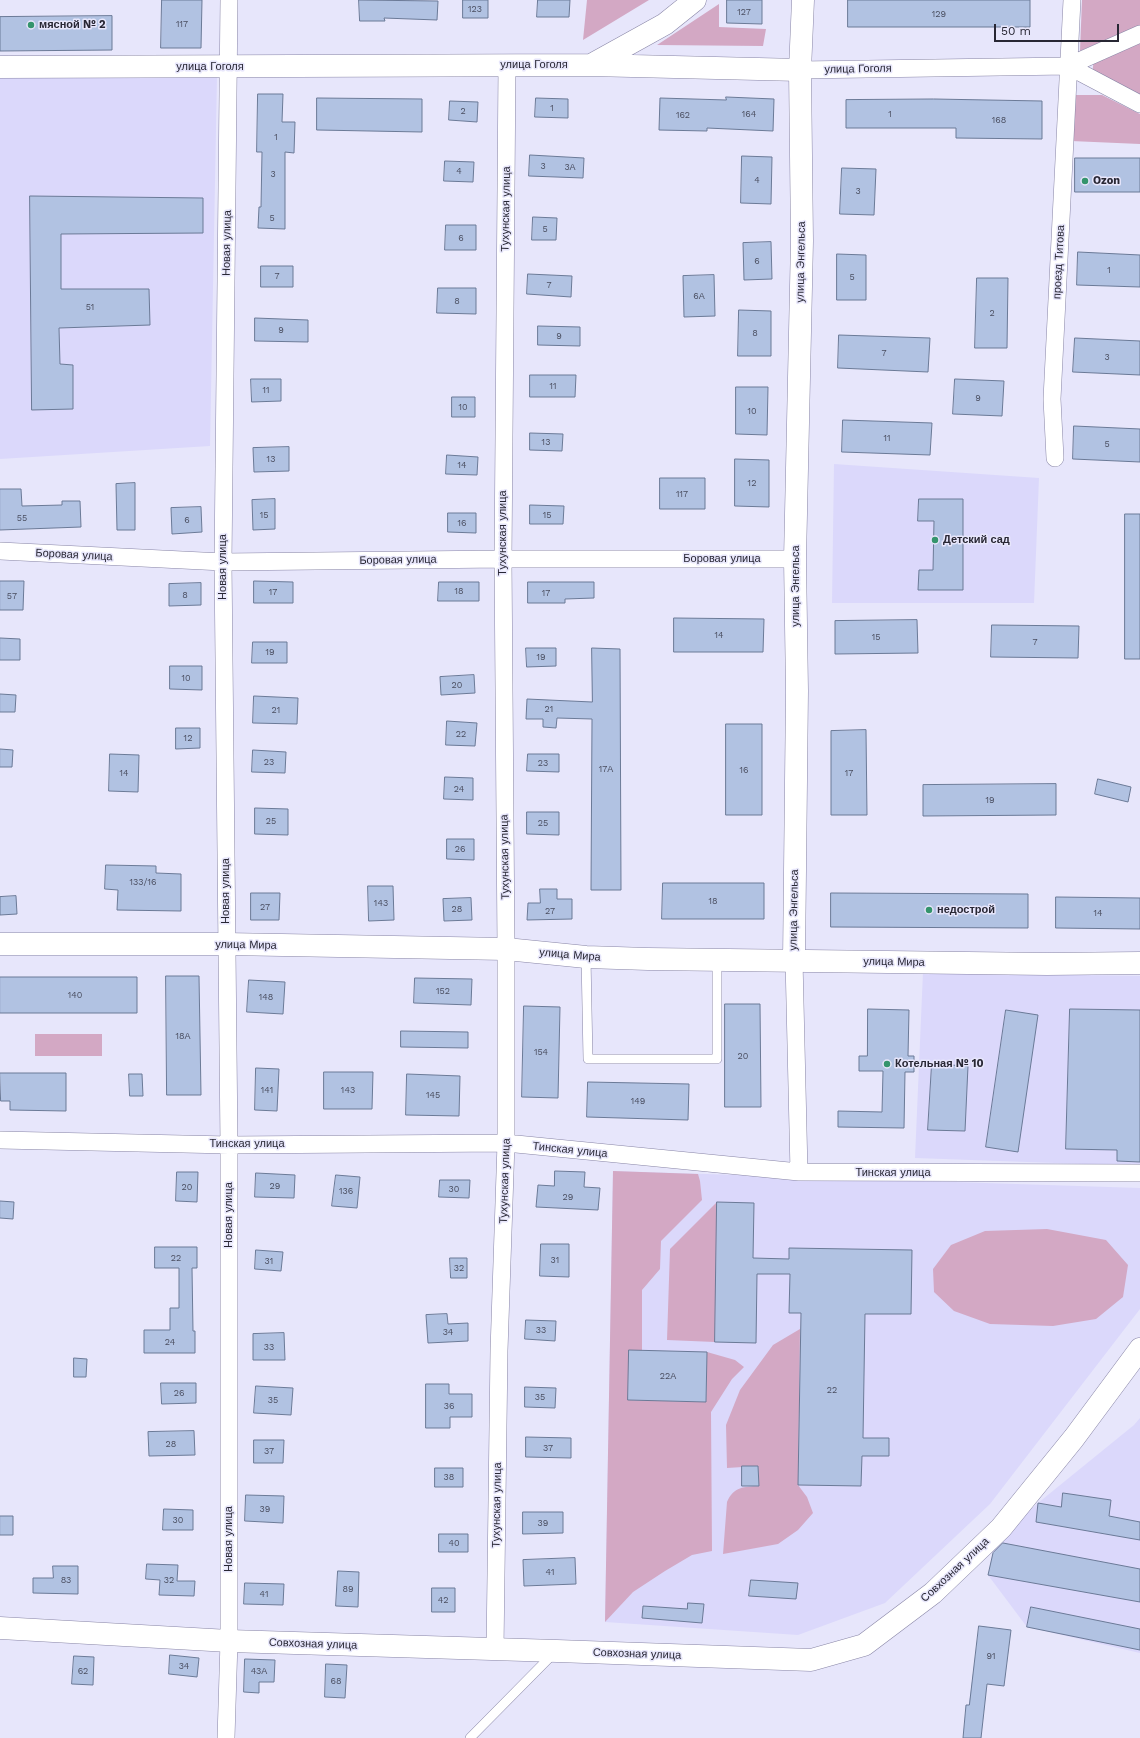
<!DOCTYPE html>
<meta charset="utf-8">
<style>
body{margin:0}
#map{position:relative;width:1140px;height:1738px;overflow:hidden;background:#e7e6fb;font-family:"Work Sans",sans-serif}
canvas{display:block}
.scale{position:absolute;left:994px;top:24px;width:125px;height:18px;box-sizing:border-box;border:2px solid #282734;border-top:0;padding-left:5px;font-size:12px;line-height:14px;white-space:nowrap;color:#282734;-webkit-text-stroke:3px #e7e6fb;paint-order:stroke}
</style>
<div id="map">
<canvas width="1140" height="1738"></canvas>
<div class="scale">50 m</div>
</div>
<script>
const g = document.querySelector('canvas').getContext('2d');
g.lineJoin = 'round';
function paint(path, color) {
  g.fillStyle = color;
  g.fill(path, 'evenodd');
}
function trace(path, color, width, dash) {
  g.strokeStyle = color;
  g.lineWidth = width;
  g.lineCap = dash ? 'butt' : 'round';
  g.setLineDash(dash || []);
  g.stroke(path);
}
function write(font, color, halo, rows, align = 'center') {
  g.font = font + ' "Work Sans",sans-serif';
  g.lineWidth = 3;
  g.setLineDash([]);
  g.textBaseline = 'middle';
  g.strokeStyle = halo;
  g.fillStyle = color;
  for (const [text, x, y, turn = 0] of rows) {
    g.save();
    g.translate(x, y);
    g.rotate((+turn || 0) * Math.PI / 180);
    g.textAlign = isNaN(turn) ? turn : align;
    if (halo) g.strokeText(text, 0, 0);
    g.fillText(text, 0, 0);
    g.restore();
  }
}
paint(new Path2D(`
 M 0,76 L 217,76 L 210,446 L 0,459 Z
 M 834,464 L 1039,478 L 1034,603 L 832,603 Z
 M 923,972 L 1140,976 L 1140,1166 L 915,1158 Z
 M 613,1171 L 1140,1188 L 1140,1309 L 990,1504 L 885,1603 L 798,1635 L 605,1622 Z
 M 1140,1418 L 1140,1653 L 1027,1627 L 988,1575 L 995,1542 L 1038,1503 L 1134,1425 Z`), '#dbd8fb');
paint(new Path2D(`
 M 587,0 L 649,0 L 583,40 Z
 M 1082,0 L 1140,0 L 1140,25 L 1080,51 Z
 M 719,4 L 719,27 L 766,29 L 763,46 L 657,45 Z
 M 1140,37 L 1140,100 L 1092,77 L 1094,57 Z
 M 1076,95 L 1102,95 L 1140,114 L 1140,144 L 1071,141 Z
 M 35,1034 L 102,1034 L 102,1056 L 35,1056 Z
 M 613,1171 L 698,1174 L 700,1181 L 702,1200 L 661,1241 L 660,1269 L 642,1290 L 642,1351 L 629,1351 L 628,1400 L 706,1402 L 707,1352 L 735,1360 L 744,1367 L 732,1379 L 711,1412 L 712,1551 L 692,1555 L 665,1571 L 633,1592 L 605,1622 Z
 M 717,1202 L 715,1342 L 667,1340 L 670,1249 Z
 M 1047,1229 L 1106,1240 L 1128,1265 L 1123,1297 L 1096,1319 L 1053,1326 L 990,1324 L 954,1311 L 934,1292 L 933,1269 L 951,1245 L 985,1231 Z
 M 800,1329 L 798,1485 L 807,1497 L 813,1513 L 798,1530 L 778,1544 L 723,1554 L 727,1502 C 734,1486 744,1487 759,1486 L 758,1466 L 727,1468 L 726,1425 L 740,1390 L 773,1345 Z`), '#d3a8c4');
const building = new Path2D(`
 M 162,0 L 202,0 L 201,48 L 161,48 Z
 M 359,0 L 438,1 L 437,20 L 384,18 L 385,21 L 360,21 Z
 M 463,0 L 488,0 L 488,18 L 463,18 Z
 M 538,0 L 570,0 L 569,17 L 537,17 Z
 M 727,0 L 762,0 L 762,24 L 727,23 Z
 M 848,0 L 1030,0 L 1030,27 L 848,27 Z
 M 112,16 L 112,50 L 0,51 L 0,17 Z
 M 258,94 L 283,94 L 282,122 L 295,122 L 294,153 L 285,152 L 285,229 L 258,228 L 259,207 L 261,207 L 262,152 L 257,152 Z
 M 726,97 L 774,99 L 773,131 L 707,128 L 707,131 L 659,130 L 660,98 L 726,100 Z
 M 317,98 L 422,99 L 422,132 L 317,130 Z
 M 536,98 L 568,99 L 568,118 L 535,117 Z
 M 934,99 L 1042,101 L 1042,139 L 956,138 L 956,128 L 846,128 L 846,100 Z
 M 450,101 L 478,102 L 477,122 L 449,120 Z
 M 530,155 L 584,158 L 583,178 L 529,176 Z
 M 742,156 L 772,157 L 771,204 L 741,203 Z
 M 1075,158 L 1140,158 L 1140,192 L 1075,192 Z
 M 445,161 L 474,162 L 473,182 L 444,181 Z
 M 842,168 L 876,169 L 874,215 L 840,214 Z
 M 30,196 L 203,198 L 203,233 L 61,234 L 61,289 L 149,289 L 150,325 L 59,328 L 60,364 L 73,365 L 73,409 L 32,410 Z
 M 533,217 L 557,218 L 556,240 L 532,240 Z
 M 446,225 L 476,225 L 476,250 L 445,250 Z
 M 771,242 L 772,279 L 744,280 L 743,243 Z
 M 1078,252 L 1140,255 L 1140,287 L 1077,285 Z
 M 837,254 L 866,255 L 866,300 L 837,300 Z
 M 261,266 L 293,266 L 293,287 L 261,287 Z
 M 528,274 L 572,276 L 571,297 L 527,294 Z
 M 714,275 L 715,316 L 684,317 L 683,276 Z
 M 977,278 L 1008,278 L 1007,348 L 975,348 Z
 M 438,288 L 476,288 L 476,314 L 437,313 Z
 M 739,310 L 771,311 L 771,356 L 738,356 Z
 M 255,318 L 308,320 L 308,342 L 255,341 Z
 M 538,326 L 580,327 L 580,346 L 538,345 Z
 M 839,335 L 930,338 L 928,372 L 838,368 Z
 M 1075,338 L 1140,341 L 1140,375 L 1073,372 Z
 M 530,375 L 576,375 L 575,397 L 530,397 Z
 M 251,379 L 281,379 L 281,401 L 252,402 Z
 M 955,379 L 1004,381 L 1002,416 L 953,414 Z
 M 736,387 L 768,387 L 767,435 L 736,434 Z
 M 452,397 L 475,397 L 475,417 L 452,417 Z
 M 843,420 L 932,423 L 930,455 L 842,452 Z
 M 1074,426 L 1140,429 L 1140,462 L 1073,459 Z
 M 530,433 L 563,434 L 562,451 L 530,450 Z
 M 289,447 L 289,471 L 254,472 L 253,448 Z
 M 447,455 L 478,457 L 477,475 L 446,474 Z
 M 735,459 L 769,460 L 769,507 L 735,506 Z
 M 660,478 L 705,478 L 705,509 L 660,509 Z
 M 135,483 L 135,530 L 117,530 L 116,484 Z
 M 0,489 L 21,489 L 22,506 L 62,505 L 62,501 L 80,501 L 81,527 L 0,530 Z
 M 275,499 L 275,529 L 253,530 L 252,500 Z
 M 919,499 L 963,499 L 963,590 L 918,590 L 919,570 L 933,570 L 934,521 L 918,521 Z
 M 530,505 L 564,506 L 563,524 L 530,524 Z
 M 201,507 L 202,532 L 172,534 L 171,508 Z
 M 448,513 L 476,513 L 476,533 L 448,532 Z
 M 1125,514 L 1140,514 L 1140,659 L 1125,659 Z
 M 0,581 L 24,581 L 23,610 L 0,610 Z
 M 254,581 L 293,582 L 293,603 L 254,603 Z
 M 439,582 L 479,582 L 479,601 L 438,601 Z
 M 528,582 L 594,582 L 594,598 L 565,599 L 565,603 L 528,603 Z
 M 201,583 L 201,605 L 169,606 L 169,584 Z
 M 674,618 L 764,619 L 763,652 L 674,652 Z
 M 917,620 L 918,653 L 835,654 L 835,621 Z
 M 992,625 L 1079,626 L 1078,658 L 991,657 Z
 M 0,638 L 20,639 L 20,660 L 0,660 Z
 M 253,642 L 287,642 L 287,663 L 252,663 Z
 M 526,648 L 556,648 L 556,666 L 527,667 Z
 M 592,648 L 620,649 L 621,890 L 591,890 L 592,719 L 557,718 L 556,728 L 543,727 L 543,719 L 526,719 L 527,699 L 592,702 Z
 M 170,666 L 202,666 L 202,690 L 170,689 Z
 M 474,675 L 475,693 L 441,695 L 440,677 Z
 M 0,694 L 16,695 L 15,712 L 0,712 Z
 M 254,696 L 298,698 L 297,724 L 253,723 Z
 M 447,721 L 477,723 L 475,746 L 446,745 Z
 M 726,724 L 762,724 L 762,815 L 726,815 Z
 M 176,728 L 200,728 L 200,748 L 176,749 Z
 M 866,730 L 867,815 L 831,815 L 831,731 Z
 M 0,749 L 13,750 L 12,767 L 0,767 Z
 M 253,750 L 286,752 L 285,773 L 252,772 Z
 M 110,754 L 139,755 L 138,792 L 109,791 Z
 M 528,754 L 559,754 L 559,772 L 527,771 Z
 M 445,777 L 473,778 L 473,800 L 444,799 Z
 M 1098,779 L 1131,787 L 1128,802 L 1095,794 Z
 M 1056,784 L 1056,815 L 923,816 L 923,785 Z
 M 255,808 L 288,809 L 288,835 L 255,834 Z
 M 527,812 L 559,812 L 559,835 L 527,834 Z
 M 447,839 L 474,839 L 474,860 L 447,859 Z
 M 106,865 L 156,866 L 156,873 L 181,874 L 181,911 L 117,910 L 118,890 L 105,889 Z
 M 663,883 L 764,883 L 764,919 L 662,919 Z
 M 368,886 L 393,886 L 394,920 L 369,921 Z
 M 540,889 L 557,889 L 557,899 L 572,899 L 572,919 L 527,920 L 528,903 L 540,903 Z
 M 251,893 L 280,893 L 279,920 L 251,920 Z
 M 831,893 L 1028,894 L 1028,928 L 831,927 Z
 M 16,896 L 17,914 L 0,915 L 0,897 Z
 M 1056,897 L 1140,898 L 1140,929 L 1056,928 Z
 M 471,898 L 472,920 L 444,921 L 443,899 Z
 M 166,976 L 199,976 L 201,1095 L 167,1095 Z
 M 0,977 L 137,977 L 137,1013 L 0,1013 Z
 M 415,978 L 472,979 L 471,1005 L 414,1003 Z
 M 249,980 L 285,982 L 283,1014 L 247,1012 Z
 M 725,1004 L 760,1004 L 761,1107 L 725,1107 Z
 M 524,1006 L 560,1007 L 558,1098 L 522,1097 Z
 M 868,1009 L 909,1010 L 908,1056 L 914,1056 L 914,1072 L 905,1072 L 904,1128 L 838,1127 L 838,1111 L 882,1112 L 883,1071 L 859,1071 L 859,1056 L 867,1056 Z
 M 1070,1009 L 1140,1010 L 1140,1162 L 1117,1161 L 1117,1150 L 1066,1149 Z
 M 1006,1010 L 1038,1015 L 1018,1152 L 986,1147 Z
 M 401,1031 L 468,1032 L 468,1048 L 401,1047 Z
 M 932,1064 L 968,1066 L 965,1131 L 928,1130 Z
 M 256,1068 L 279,1069 L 277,1111 L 255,1110 Z
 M 324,1072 L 373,1072 L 372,1109 L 324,1109 Z
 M 0,1073 L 66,1073 L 66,1111 L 10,1110 L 10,1101 L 1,1101 Z
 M 129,1074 L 142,1074 L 143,1096 L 130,1096 Z
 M 407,1074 L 460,1076 L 459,1116 L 406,1115 Z
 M 588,1082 L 689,1084 L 688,1120 L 587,1117 Z
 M 555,1171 L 585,1172 L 584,1187 L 600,1188 L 598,1210 L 536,1207 L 538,1185 L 554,1186 Z
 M 177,1172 L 198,1172 L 197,1202 L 176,1201 Z
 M 256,1173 L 295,1175 L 294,1198 L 255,1197 Z
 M 336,1175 L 360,1177 L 357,1208 L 332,1206 Z
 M 440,1180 L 470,1180 L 469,1198 L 439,1197 Z
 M 0,1201 L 14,1202 L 13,1219 L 0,1218 Z
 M 717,1202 L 754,1203 L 753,1258 L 789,1259 L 789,1248 L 912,1250 L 911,1314 L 865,1314 L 863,1438 L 889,1438 L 889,1456 L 862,1456 L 861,1486 L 798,1485 L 801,1313 L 789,1313 L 790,1274 L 757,1274 L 756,1343 L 715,1342 Z
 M 541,1244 L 569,1244 L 569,1277 L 540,1276 Z
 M 155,1247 L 197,1247 L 197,1268 L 192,1268 L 193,1331 L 195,1331 L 195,1353 L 144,1353 L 144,1330 L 170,1330 L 170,1308 L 179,1308 L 179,1268 L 155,1268 Z
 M 256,1250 L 283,1252 L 281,1271 L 255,1269 Z
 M 450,1258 L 467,1258 L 467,1278 L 451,1278 Z
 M 447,1314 L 448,1324 L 468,1323 L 468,1341 L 428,1343 L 426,1315 Z
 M 526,1320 L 556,1321 L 555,1341 L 525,1339 Z
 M 284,1333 L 285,1360 L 253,1360 L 253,1334 Z
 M 629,1350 L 707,1352 L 706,1402 L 628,1400 Z
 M 74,1358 L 87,1359 L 86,1377 L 74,1377 Z
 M 161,1383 L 196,1383 L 196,1403 L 162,1404 Z
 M 426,1384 L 449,1384 L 449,1394 L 472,1394 L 472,1417 L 450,1417 L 450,1428 L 426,1428 Z
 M 256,1386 L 293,1388 L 291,1415 L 254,1413 Z
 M 525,1387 L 556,1388 L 555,1408 L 525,1407 Z
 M 194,1431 L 195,1455 L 149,1456 L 148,1432 Z
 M 526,1437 L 571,1438 L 571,1458 L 526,1457 Z
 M 254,1440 L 284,1440 L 283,1463 L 254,1463 Z
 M 742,1466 L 758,1466 L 759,1486 L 742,1486 Z
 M 435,1468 L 463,1468 L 463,1487 L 435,1487 Z
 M 1063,1493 L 1111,1500 L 1109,1516 L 1140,1522 L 1140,1540 L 1036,1522 L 1038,1503 L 1061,1507 Z
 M 246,1495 L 284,1496 L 283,1523 L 245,1521 Z
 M 164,1509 L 193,1510 L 193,1530 L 163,1530 Z
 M 523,1512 L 563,1512 L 563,1533 L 523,1534 Z
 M 0,1516 L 13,1516 L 13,1535 L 0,1535 Z
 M 439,1534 L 468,1534 L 468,1552 L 439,1552 Z
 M 1003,1543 L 1140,1569 L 1140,1602 L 988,1575 L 993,1553 Z
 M 575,1558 L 576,1584 L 524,1586 L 523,1560 Z
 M 147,1564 L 178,1565 L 177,1581 L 195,1581 L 194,1596 L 159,1595 L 160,1580 L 146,1579 Z
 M 53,1566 L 78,1566 L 78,1594 L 33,1593 L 33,1578 L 53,1578 Z
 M 338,1571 L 359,1572 L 358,1607 L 336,1606 Z
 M 751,1580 L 798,1583 L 796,1599 L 749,1596 Z
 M 245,1583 L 284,1584 L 283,1605 L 244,1604 Z
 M 432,1588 L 455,1588 L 455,1612 L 432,1612 Z
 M 688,1603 L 704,1604 L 702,1623 L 642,1618 L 643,1606 L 687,1609 Z
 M 1031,1607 L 1140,1629 L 1140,1650 L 1027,1627 Z
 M 979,1626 L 1011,1630 L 1004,1686 L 987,1684 L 981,1738 L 963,1738 L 966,1705 L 969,1705 Z
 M 170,1655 L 199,1658 L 197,1677 L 169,1674 Z
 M 74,1656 L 94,1657 L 93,1685 L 72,1684 Z
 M 245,1659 L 275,1660 L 274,1682 L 259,1682 L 259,1693 L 244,1692 Z
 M 326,1664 L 347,1665 L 345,1698 L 325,1697 Z`);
paint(building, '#b1c2e2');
trace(building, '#6b7a97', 1);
const lane = new Path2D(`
 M 586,957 L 588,1059 L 717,1059 L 717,960
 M 470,1738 L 553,1654`);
const street = new Path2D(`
 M 1140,34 L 1068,66 L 1140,104
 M 800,70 L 1068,66
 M 1055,458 L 1052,399 L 1072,0
 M 0,551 L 223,562 L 503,559 L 795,559
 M 794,960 L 799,1172
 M 0,1140 L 229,1145 L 506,1143 L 799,1172 L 1140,1173
 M 495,1649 L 499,1351 L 506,1143 L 506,949 L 503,559 L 507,65
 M 226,1738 L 229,1641 L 229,1145 L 223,562 L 229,0`);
const secondary = new Path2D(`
 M 591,65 L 665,24 L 695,0
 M 0,67 L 590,65 L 800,70
 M 0,944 L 226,944 L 506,949 L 586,957 L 648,959 L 1047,964 L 1140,963
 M 794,960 L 797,691 L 795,559 L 802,241 L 800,70 L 803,0
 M 0,1628 L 229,1641 L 557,1651 L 811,1660 L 864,1645 L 933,1593 L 1001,1528 L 1074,1438 L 1140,1349`);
trace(lane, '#8885a6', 10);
trace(street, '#8885a6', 18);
trace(secondary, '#8885a6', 23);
trace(lane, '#fff', 9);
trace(street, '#fff', 17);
trace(secondary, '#fff', 22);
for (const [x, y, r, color] of [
 [31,25,4,"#34946c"],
 [1085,181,4,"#34946c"],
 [935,540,4,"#34946c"],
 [929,910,4,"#34946c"],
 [887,1064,4,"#34946c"]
]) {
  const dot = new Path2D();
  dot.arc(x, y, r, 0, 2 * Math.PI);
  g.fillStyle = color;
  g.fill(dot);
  trace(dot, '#e7e6fb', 1.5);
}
write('9px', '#4a4e60', null, [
 ["123",475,9],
 ["127",744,12],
 ["129",939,14],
 ["117",182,24],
 ["1",552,108],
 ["2",463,111],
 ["164",749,114],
 ["1",890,114],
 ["162",683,115],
 ["168",999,120],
 ["1",276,137],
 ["3",543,166],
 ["3А",570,167],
 ["4",459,171],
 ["3",273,174],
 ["4",757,180],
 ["3",858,191],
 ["5",272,218],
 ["5",545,229],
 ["6",461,238],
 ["6",757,261],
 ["1",1109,270],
 ["7",277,276],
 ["5",852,277],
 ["7",549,285],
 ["6А",699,296],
 ["8",457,301],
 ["51",90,307],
 ["2",992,313],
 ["9",281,330],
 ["8",755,333],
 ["9",559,336],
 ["7",884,353],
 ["3",1107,357],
 ["11",553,386],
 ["11",266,390],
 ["9",978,398],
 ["10",463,407],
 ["10",752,411],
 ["11",887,438],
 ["13",546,442],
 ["5",1107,444],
 ["13",271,459],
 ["14",462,465],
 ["12",752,483],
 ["117",682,494],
 ["15",264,515],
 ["15",547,515],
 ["55",22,518],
 ["6",187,520],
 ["16",462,523],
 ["18",459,591],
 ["17",273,592],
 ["17",546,593],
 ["8",185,595],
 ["57",12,596],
 ["14",719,635],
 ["15",876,637],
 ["7",1035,642],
 ["19",270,652],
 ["19",541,657],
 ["10",186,678],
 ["20",457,685],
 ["21",549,709],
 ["21",276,710],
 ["22",461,734],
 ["12",188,738],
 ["23",269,762],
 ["23",543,763],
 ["17А",606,769],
 ["16",744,770],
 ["14",124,773],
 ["17",849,773],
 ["24",459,789],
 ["19",990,800],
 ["25",271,821],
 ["25",543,823],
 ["26",460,849],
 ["133/16",143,882],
 ["18",713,901],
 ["143",381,903],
 ["27",265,907],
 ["28",457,909],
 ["27",550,911],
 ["14",1098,913],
 ["152",443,991],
 ["140",75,995],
 ["148",266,997],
 ["18А",183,1036],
 ["154",541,1052],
 ["20",743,1056],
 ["141",267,1090],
 ["143",348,1090],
 ["145",433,1095],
 ["149",638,1101],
 ["29",275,1186],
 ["20",187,1187],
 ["30",454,1189],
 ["136",346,1191],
 ["29",568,1197],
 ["22",176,1258],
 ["31",555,1260],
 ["31",269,1261],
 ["32",459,1268],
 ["33",541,1330],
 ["34",448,1332],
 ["24",170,1342],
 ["33",269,1347],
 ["22А",668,1376],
 ["22",832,1390],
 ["26",179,1393],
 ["35",540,1397],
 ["35",273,1400],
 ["36",449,1406],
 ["28",171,1444],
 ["37",548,1448],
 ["37",269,1451],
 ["38",449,1477],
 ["39",265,1509],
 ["30",178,1520],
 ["39",543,1523],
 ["40",454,1543],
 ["41",550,1572],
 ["83",66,1580],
 ["32",169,1580],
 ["89",348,1589],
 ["41",264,1594],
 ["42",443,1600],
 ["91",991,1656],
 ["34",184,1666],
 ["62",83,1671],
 ["43А",259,1671],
 ["68",336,1681]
]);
write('bold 11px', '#282734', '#e7e6fb', [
 ["мясной № 2",39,25],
 ["Ozon",1093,181],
 ["Детский сад",943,540],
 ["недострой",937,910],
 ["Котельная № 10",895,1064]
], 'left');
write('11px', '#282734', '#e7e6fb', [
 ["улица Гоголя",534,65],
 ["улица Гоголя",210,67],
 ["улица Гоголя",858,69,-1],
 ["Тухунская улица",506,209,-89],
 ["Новая улица",227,243,-89],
 ["улица Энгельса",801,262,-89],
 ["проезд Титова",1059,262,-87],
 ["Тухунская улица",503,533,-90],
 ["Боровая улица",74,555,3],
 ["Боровая улица",722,559],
 ["Боровая улица",398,560,-1],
 ["Новая улица",223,567,-90],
 ["улица Энгельса",796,586,-90],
 ["Тухунская улица",505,857,-91],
 ["Новая улица",226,891,-90],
 ["улица Энгельса",794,910,-89],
 ["улица Мира",246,945,1],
 ["улица Мира",570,955,5],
 ["улица Мира",894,962,1],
 ["Тинская улица",247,1144],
 ["Тинская улица",570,1150,6],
 ["Тинская улица",893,1173],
 ["Тухунская улица",505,1181,-88],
 ["Новая улица",229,1215,-90],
 ["Тухунская улица",497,1505,-89],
 ["Новая улица",229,1539,-90],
 ["Совхозная улица",955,1570,-43],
 ["Совхозная улица",313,1644,2],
 ["Совхозная улица",637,1654,2]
]);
</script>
